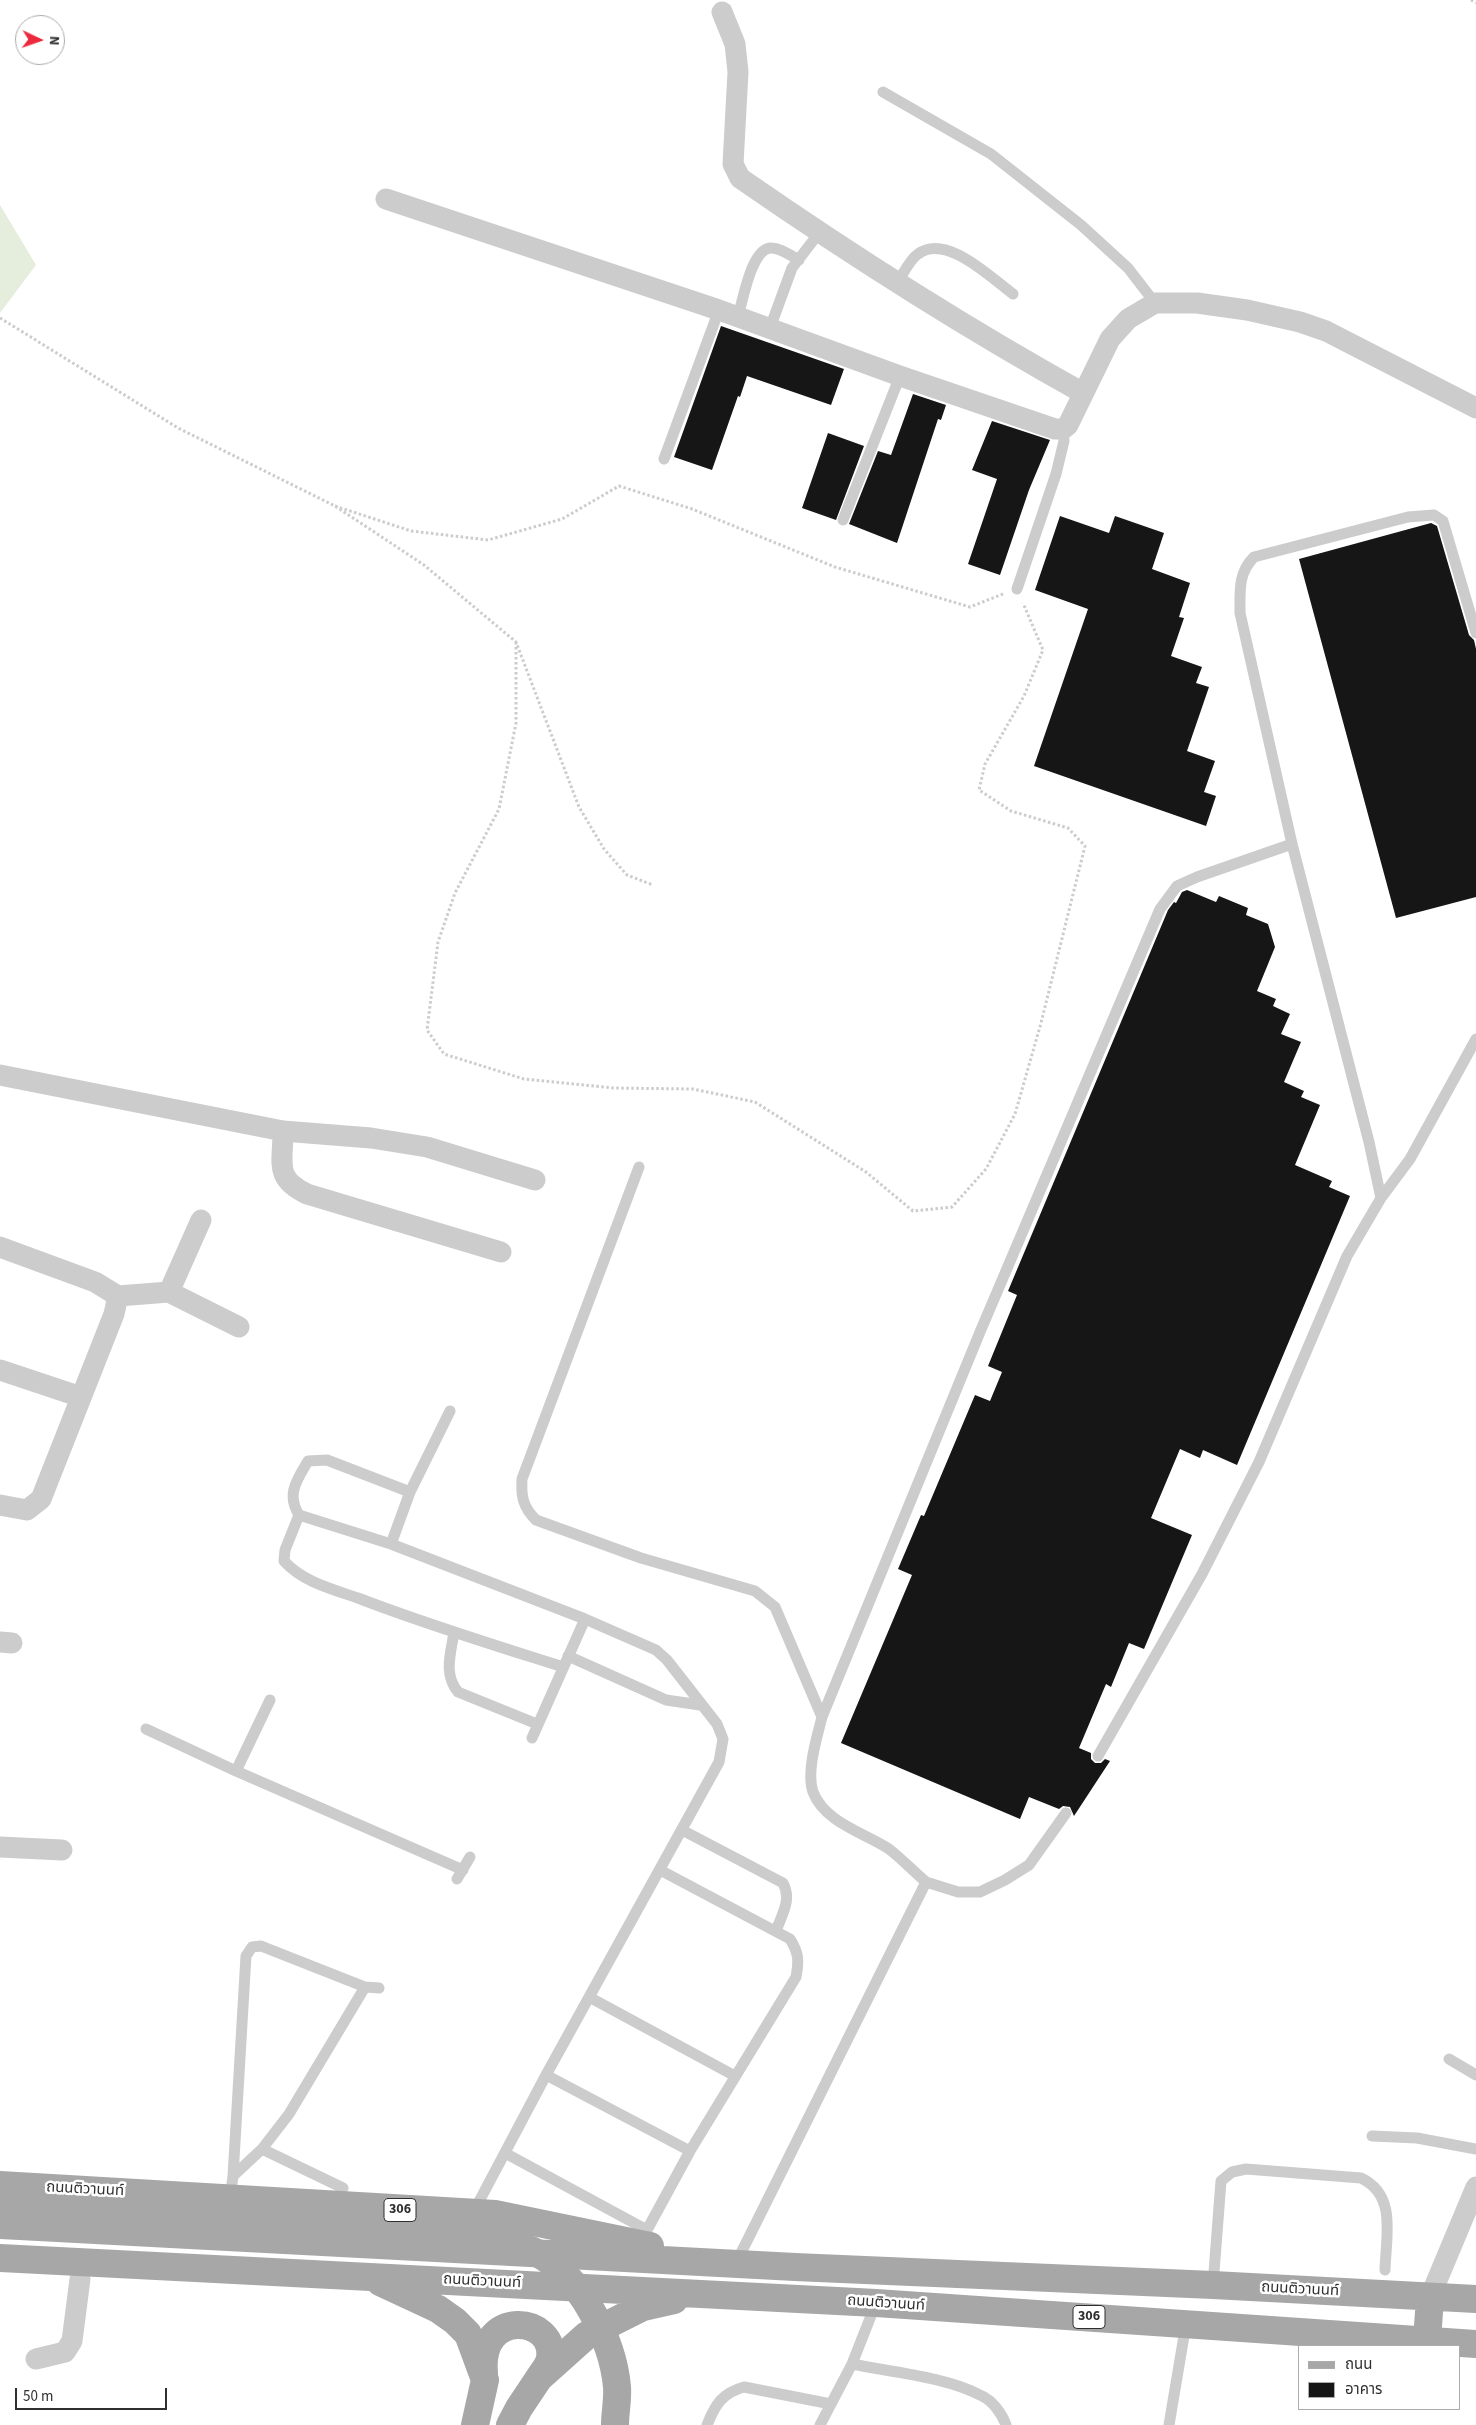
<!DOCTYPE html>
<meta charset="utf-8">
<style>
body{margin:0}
#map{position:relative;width:1476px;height:2425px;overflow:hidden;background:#fff;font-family:"Source Sans 3","Noto Sans Thai",sans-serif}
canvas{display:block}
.legend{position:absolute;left:1298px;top:2345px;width:162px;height:65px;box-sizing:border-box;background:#fff;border:1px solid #acacac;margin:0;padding:6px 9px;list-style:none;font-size:15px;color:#2f2f2f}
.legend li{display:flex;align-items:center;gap:10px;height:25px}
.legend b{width:25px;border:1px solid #acacac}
.north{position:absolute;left:15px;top:15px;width:50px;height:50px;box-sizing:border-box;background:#fff;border:1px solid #acacac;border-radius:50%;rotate:93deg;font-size:14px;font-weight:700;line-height:20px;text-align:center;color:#2f2f2f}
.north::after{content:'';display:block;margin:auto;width:18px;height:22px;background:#ec2a3e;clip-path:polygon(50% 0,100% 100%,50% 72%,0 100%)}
.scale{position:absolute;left:15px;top:2388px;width:152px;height:22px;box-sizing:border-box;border:2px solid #2f2f2f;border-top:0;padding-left:6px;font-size:15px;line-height:18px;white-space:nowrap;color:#2f2f2f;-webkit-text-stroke:4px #fff;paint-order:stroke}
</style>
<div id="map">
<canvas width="1476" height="2425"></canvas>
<ul class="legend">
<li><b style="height:6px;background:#a7a7a7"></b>ถนน</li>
<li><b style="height:14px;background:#161616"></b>อาคาร</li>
</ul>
<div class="north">N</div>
<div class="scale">50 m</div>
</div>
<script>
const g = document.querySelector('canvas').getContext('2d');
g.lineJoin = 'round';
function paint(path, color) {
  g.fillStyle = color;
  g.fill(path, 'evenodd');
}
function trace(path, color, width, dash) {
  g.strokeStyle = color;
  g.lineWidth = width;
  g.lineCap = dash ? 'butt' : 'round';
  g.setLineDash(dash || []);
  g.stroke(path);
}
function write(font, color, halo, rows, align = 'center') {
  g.font = font + ' "Source Sans 3","Noto Sans Thai",sans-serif';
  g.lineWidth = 5;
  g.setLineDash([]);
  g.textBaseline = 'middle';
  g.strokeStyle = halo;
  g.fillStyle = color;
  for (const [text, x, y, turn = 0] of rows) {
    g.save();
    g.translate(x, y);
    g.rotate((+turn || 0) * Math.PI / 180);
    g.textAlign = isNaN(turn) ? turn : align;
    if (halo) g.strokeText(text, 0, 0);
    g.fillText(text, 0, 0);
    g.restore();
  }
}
paint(new Path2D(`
 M 0,205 L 36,265 L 0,313 Z`), '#e5eddc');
paint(new Path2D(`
 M 721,326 L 844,369 L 831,405 L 747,376 L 740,397 L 738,396 L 712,470 L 674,457 Z
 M 913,394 L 946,405 L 941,420 L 938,419 L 897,543 L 849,524 L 878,451 L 891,455 Z
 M 992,421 L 1050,440 L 1029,490 L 1000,575 L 968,564 L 997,479 L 972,470 Z
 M 828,433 L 864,446 L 836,520 L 802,508 Z
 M 1060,516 L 1109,533 L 1115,516 L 1164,533 L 1152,569 L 1190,583 L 1179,617 L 1184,618 L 1171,656 L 1202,667 L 1196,683 L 1209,687 L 1187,751 L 1215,761 L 1204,792 L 1216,796 L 1206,826 L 1034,766 L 1088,609 L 1035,590 Z
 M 1431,523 L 1437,526 L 1469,635 L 1474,640 L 1476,649 L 1476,897 L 1396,918 L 1299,559 Z
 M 1187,890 L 1216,902 L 1219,896 L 1248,908 L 1246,915 L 1268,924 L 1275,947 L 1257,991 L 1276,999 L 1273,1006 L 1290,1014 L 1281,1034 L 1301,1042 L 1284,1082 L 1304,1091 L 1301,1097 L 1320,1105 L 1295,1165 L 1332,1181 L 1329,1187 L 1350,1196 L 1237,1465 L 1203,1450 L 1200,1458 L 1180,1449 L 1151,1518 L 1192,1535 L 1144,1649 L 1129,1643 L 1111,1687 L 1106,1684 L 1079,1748 L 1091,1753 L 1091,1759 L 1095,1763 L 1101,1763 L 1105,1759 L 1110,1761 L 1074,1816 L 1070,1807 L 1063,1806 L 1059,1809 L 1029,1797 L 1020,1819 L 841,1743 L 912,1575 L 898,1569 L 921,1515 L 924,1516 L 975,1395 L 990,1401 L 1002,1372 L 988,1366 L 1017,1295 L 1008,1291 L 1168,910 L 1174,902 L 1176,903 L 1182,892 Z`), '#161616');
trace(new Path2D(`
 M 1471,0 L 1476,3
 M 0,318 L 178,428 L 335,506 L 424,565 L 516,642 L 579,807 L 604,849 L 627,875 L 653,885
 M 335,506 L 411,531 L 488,540 L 562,519 L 619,486 L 692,509 L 835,567 L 970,607 L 1003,594
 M 516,642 L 516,723 L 499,809 L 455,893 L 438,942 L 427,1030 L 444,1054 L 524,1079 L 613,1088 L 693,1089 L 755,1102 L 866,1172 L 913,1211 L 952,1207 L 986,1169 L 1015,1114 L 1041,1023 L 1085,846 L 1068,828 L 1011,811 L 979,790 L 985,764 L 1024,696 L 1043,650 L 1023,603`), '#ccc', 3, [2.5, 2.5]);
trace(new Path2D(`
 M 883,92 L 991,154 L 1081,225 L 1128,268 L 1155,303
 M 897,283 C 903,275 909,260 918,254 C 946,233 990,277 1013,294
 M 738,316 C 743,301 751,250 770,248 C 779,247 790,255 799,260
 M 770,328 L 792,268 L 819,233
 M 664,459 L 719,310
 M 843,520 L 900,376
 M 1017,589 L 1056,474 L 1064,441 L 1063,429
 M 639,1167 L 522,1479 C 521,1497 523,1507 536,1520 L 641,1558 L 755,1591 L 775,1607 L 822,1717
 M 1381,1198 L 1410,1159 L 1476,1039
 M 450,1411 L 410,1492 L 391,1544 L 585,1619 L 656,1650 L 667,1660 L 717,1724 L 723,1739 L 719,1762 L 546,2075 L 474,2211
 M 299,1515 L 285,1550 L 284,1561 C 303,1582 332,1589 358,1598 C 425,1624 494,1645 563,1667
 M 391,1544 L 299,1515 C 286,1494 297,1480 308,1461 L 327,1460 L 410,1492
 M 454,1632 C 451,1653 443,1674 458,1692 L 537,1724
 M 568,1656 L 666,1700 L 700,1705
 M 146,1729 L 236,1771 L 463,1870
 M 532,1738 L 585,1619
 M 1098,1756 L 1202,1574 L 1259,1462 L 1347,1256 L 1381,1198 L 1369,1142 L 1292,844 L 1240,613 C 1240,591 1238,573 1254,557 L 1408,517 L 1434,515 L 1443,521 L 1476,633
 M 236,1771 L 270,1700
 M 682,1830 L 783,1883 C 792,1900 782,1914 776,1931
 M 457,1879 L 470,1857
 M 926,1882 C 914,1872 902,1859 889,1849 C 865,1833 825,1823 813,1792 C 806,1772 817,1737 822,1717 L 980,1332 L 1160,909 L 1177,886 L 1197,877 L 1292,844
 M 589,1997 L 735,2076
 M 1449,2059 L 1476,2075
 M 546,2075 L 690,2151
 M 1372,2136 L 1417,2138 L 1476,2149
 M 262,2149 L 343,2188
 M 505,2153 L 647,2230
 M 233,2176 L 262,2149 L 289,2114 L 365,1987
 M 230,2198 L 233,2176 L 246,1956 L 252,1947 L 261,1946 L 365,1987 L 379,1988
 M 643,2244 L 647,2230 L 690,2151 L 796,1977 C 799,1961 799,1953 790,1939 L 660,1870
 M 738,2259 L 926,1882 L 958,1892 L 980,1892 L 1005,1880 L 1029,1865 L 1066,1813
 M 1213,2285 L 1221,2181 L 1232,2172 L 1246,2169 L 1361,2178 C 1397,2195 1386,2236 1385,2270
 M 852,2364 C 891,2372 947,2377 982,2396 C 993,2401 1002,2414 1006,2425
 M 707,2425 C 715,2405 722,2393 744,2387 L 831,2404
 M 820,2425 L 852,2364 L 876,2303
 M 1169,2425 L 1186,2324`), '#ccc', 11);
trace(new Path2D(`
 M 722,12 L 735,44 L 738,72 L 733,164 L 740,178 C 851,255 964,327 1083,393
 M 386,199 L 719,310 L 900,376 L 1055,429 L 1063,429 L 1068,425 L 1110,339 L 1128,319 L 1155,303 L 1197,303 L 1247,310 L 1300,322 L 1326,331 L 1476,408
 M 0,1075 L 283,1131 L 371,1138 L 427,1147 L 535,1180
 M 283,1131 C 283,1164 274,1178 307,1194 L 501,1252
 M 0,1247 L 95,1282 L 118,1296 L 169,1292 L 201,1220
 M 169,1292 L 239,1327
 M 0,1370 L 81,1397
 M 0,1505 L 27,1510 L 41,1499 L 114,1314 L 118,1296
 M 0,1642 L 12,1643
 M 0,1847 L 62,1850
 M 1430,2297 L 1476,2187
 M 36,2359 L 65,2352 L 72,2341 L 80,2279`), '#ccc', 21);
trace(new Path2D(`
 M 0,2185 L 495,2214 L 650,2246
 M 0,2225 L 795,2267 L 1213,2285 L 1476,2299
 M 0,2258 L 876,2303 L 1476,2344
 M 380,2282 L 438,2309 L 455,2321 L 468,2334 L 485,2380 L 475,2425
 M 1427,2341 L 1430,2297
 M 484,2373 C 478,2307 556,2316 550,2358 C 549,2365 543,2372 539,2378
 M 510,2425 L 519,2408 L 539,2378 L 587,2335 L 643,2307 L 674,2300`), '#a7a7a7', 28);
trace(new Path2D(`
 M 0,2205 L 498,2238 C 511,2243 525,2246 537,2253 C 580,2276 613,2340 617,2387 C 618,2399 615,2413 615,2425`), '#a7a7a7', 28);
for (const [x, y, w] of [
 [400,2210,32],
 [1089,2317,32]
]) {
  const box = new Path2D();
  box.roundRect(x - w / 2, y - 11.5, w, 23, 4);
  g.fillStyle = '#fff';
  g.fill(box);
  trace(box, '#2f2f2f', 1);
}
write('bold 14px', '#2f2f2f', null, [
 ["306",400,2210],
 ["306",1089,2317]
]);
write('15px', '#2f2f2f', '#fff', [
 ["ถนนติวานนท์",85,2190,3],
 ["ถนนติวานนท์",482,2282,3],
 ["ถนนติวานนท์",1300,2290,3],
 ["ถนนติวานนท์",886,2304,4]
]);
</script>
